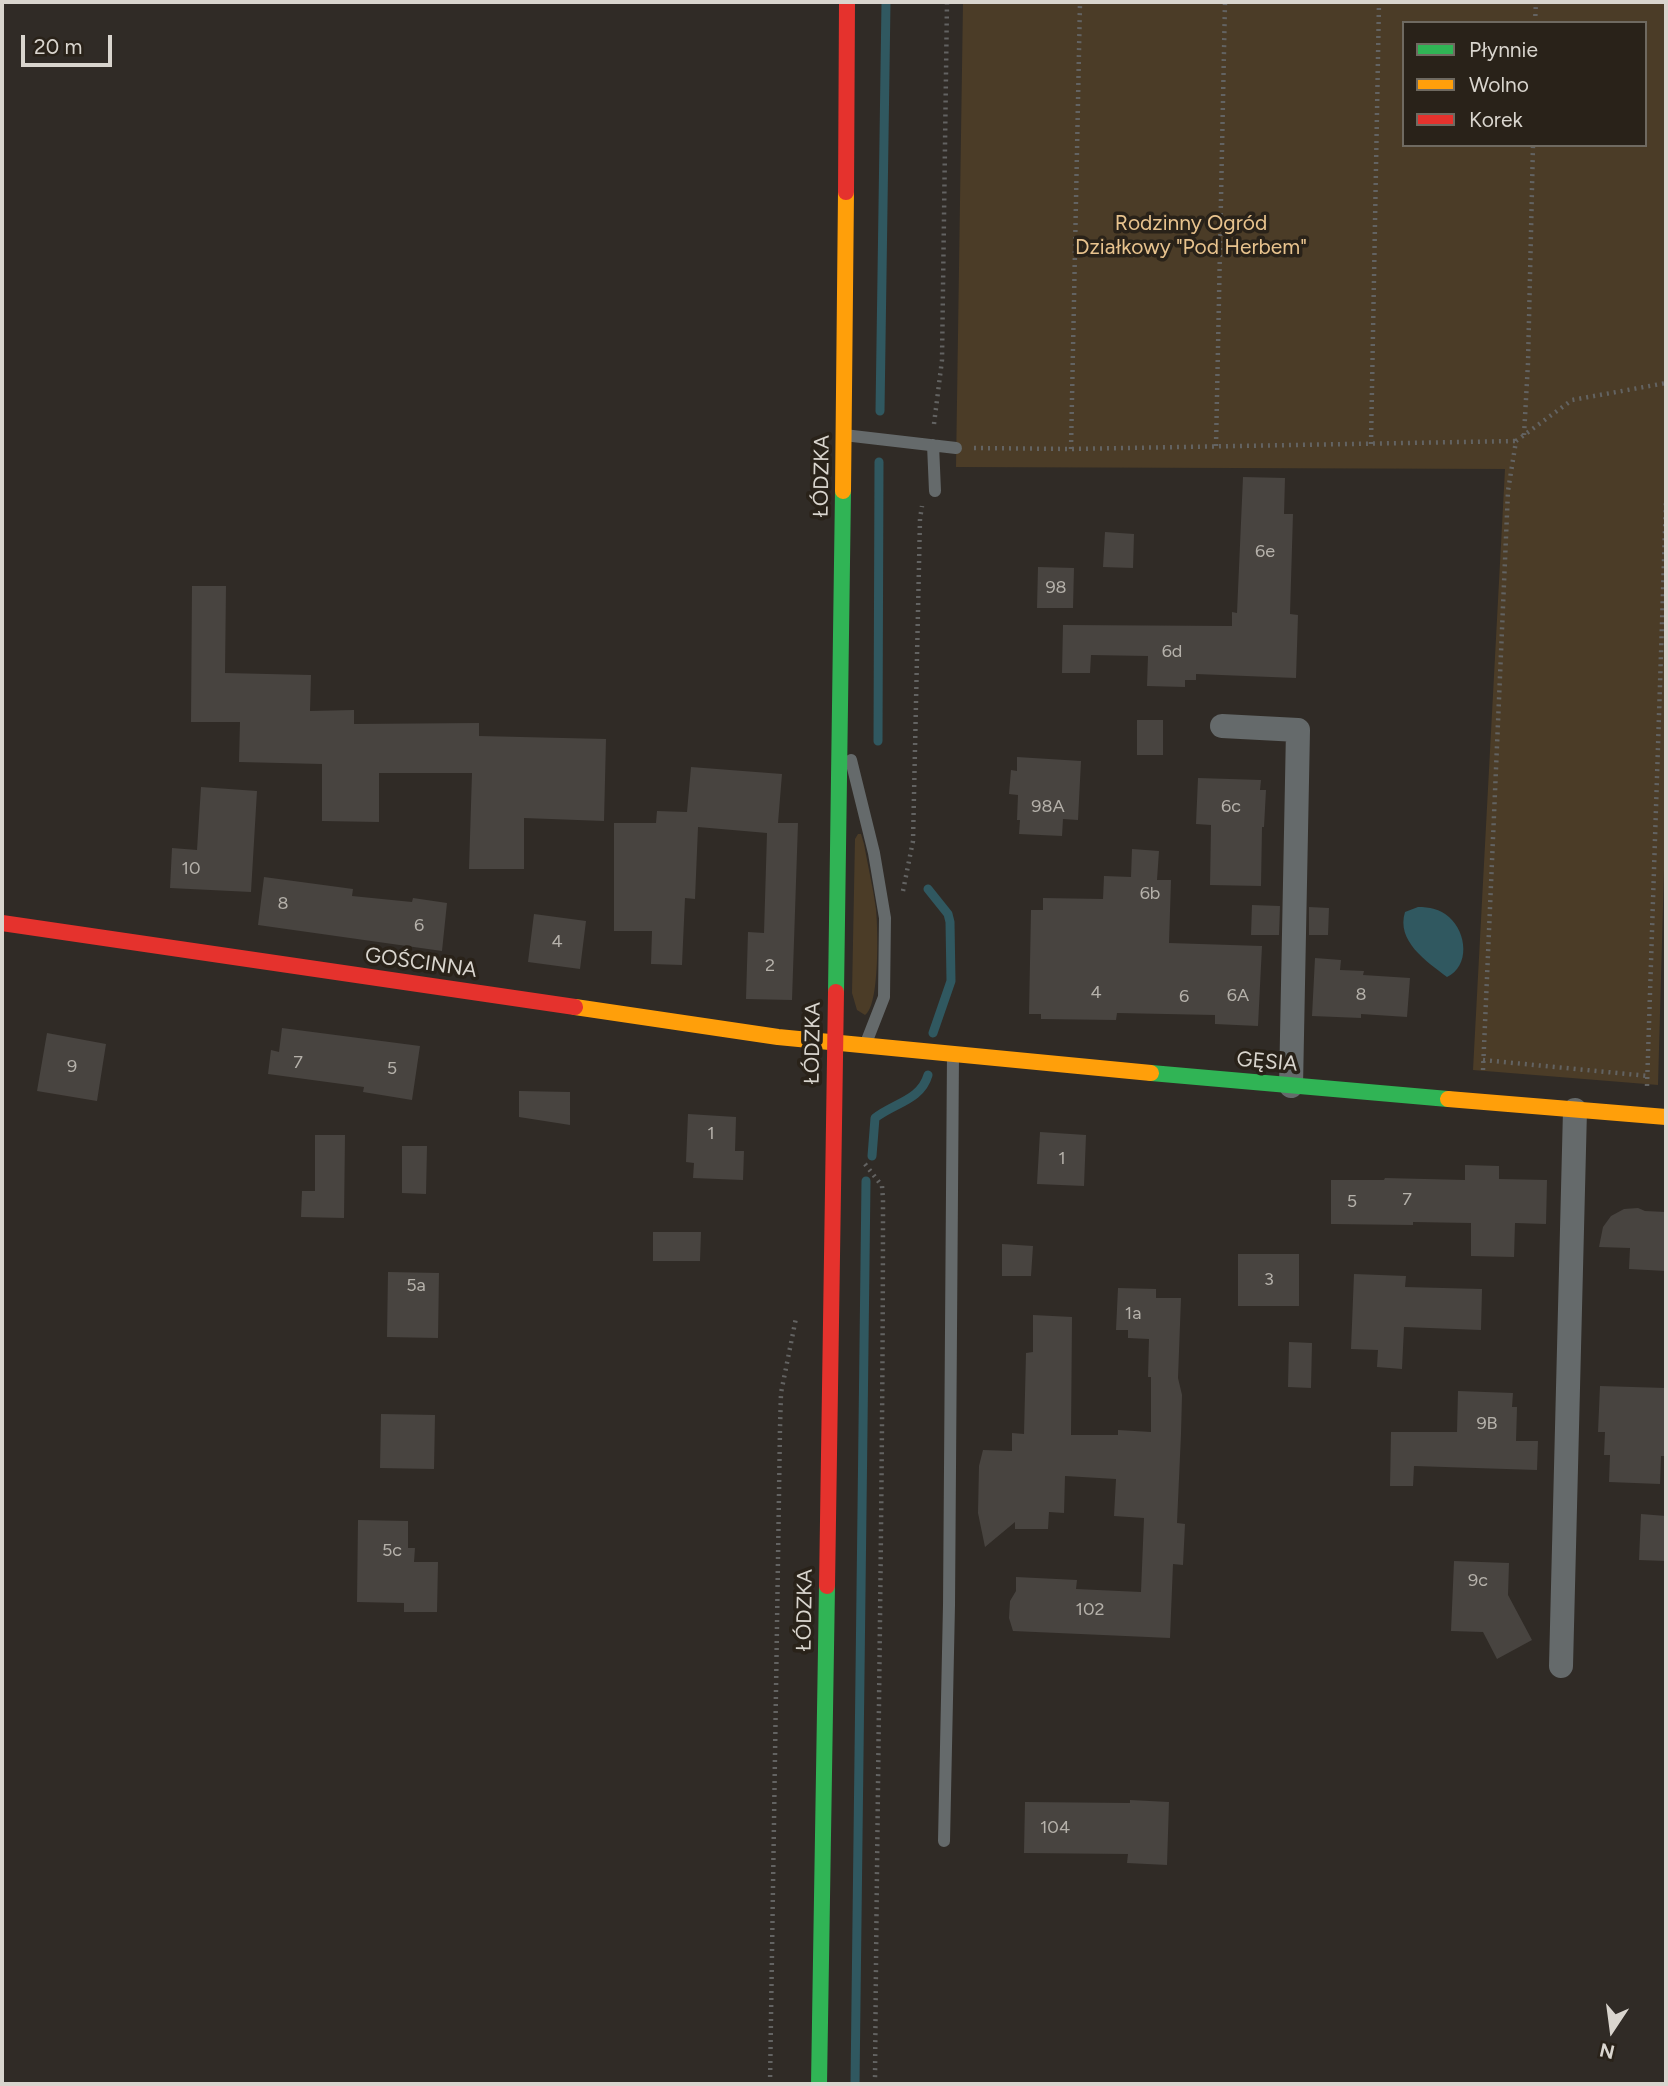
<!DOCTYPE html>
<meta charset="utf-8">
<style>
body{margin:0}
#map{position:relative;width:1668px;height:2086px;overflow:hidden;background:#302b26;font-family:Figtree,sans-serif}
canvas{display:block}
.frame{position:absolute;inset:0;border:4px solid #d9d5ce;pointer-events:none}
.legend{position:absolute;left:1402px;top:21px;width:245px;height:126px;box-sizing:border-box;background:#292219;border:2px solid #6f6a61;margin:0;padding:9px 12px;list-style:none;font-size:21px;color:#d9d5ce}
.legend li{display:flex;align-items:center;gap:14px;height:35px}
.legend b{width:35px;border:2px solid #6f6a61}
.north{position:absolute;left:1577px;top:1995px;width:70px;height:70px;-webkit-text-stroke:5px #292219;paint-order:stroke;rotate:193deg;font-size:19px;font-weight:700;line-height:28px;text-align:center;color:#d9d5ce}
.north::after{content:'';display:block;margin:auto;width:24px;height:32px;background:#d9d5ce;clip-path:polygon(50% 0,100% 100%,50% 72%,0 100%)}
.scale{position:absolute;left:21px;top:35px;width:91px;height:32px;box-sizing:border-box;border:4px solid #d9d5ce;border-top:0;padding-left:9px;font-size:21px;line-height:24px;white-space:nowrap;color:#d9d5ce;-webkit-text-stroke:5px #292219;paint-order:stroke}
</style>
<div id="map">
<canvas width="1668" height="2086"></canvas>
<div class="frame"></div>
<ul class="legend">
<li><b style="height:9px;background:#30b455"></b>Płynnie</li>
<li><b style="height:9px;background:#ff9f0a"></b>Wolno</li>
<li><b style="height:9px;background:#e5322d"></b>Korek</li>
</ul>
<div class="north">N</div>
<div class="scale">20 m</div>
</div>
<script>
const g = document.querySelector('canvas').getContext('2d');
g.lineJoin = 'round';
function paint(path, color) {
  g.fillStyle = color;
  g.fill(path, 'evenodd');
}
function trace(path, color, width, dash) {
  g.strokeStyle = color;
  g.lineWidth = width;
  g.lineCap = dash ? 'butt' : 'round';
  g.setLineDash(dash || []);
  g.stroke(path);
}
function write(font, color, halo, rows, align = 'center') {
  g.font = font + ' Figtree,sans-serif';
  g.lineWidth = 7;
  g.setLineDash([]);
  g.textBaseline = 'middle';
  g.strokeStyle = halo;
  g.fillStyle = color;
  for (const [text, x, y, turn = 0] of rows) {
    g.save();
    g.translate(x, y);
    g.rotate((+turn || 0) * Math.PI / 180);
    g.textAlign = isNaN(turn) ? turn : align;
    if (halo) g.strokeText(text, 0, 0);
    g.fillText(text, 0, 0);
    g.restore();
  }
}
paint(new Path2D(`
 M 963,2 L 1666,2 L 1666,799 L 1658,1085 L 1473,1070 L 1505,469 L 956,467 ZM 1404,23 L 1645,23 L 1645,145 L 1404,145 Z
 M 858,834 L 861,834 L 864,844 C 868,866 873,888 876,909 C 878,928 880,1006 865,1015 L 857,1010 L 852,993 L 855,839 Z`), '#4b3c27');
paint(new Path2D(`
 M 1418,907 C 1429,907 1440,909 1449,917 C 1467,933 1470,966 1447,977 C 1426,961 1396,941 1405,912 Z`), '#305860');
trace(new Path2D(`
 M 880,411 L 886,2
 M 878,741 L 879,462
 M 928,889 L 948,914 L 950,922 L 951,981 L 933,1033
 M 872,1156 L 875,1118 C 894,1103 921,1100 928,1075
 M 855,2084 L 866,1181`), '#305860', 9);
paint(new Path2D(`
 M 1243,477 L 1285,478 L 1284,514 L 1293,514 L 1290,614 L 1298,615 L 1296,678 L 1196,674 L 1196,680 L 1185,680 L 1185,687 L 1147,686 L 1148,656 L 1091,655 L 1090,673 L 1062,673 L 1063,625 L 1232,626 L 1232,612 L 1237,613 Z
 M 1105,532 L 1134,534 L 1133,568 L 1103,567 Z
 M 1038,567 L 1074,568 L 1073,608 L 1037,608 Z
 M 192,586 L 226,586 L 225,673 L 311,675 L 310,711 L 354,710 L 354,724 L 479,723 L 479,736 L 606,739 L 604,821 L 524,818 L 524,869 L 469,869 L 472,773 L 379,773 L 379,822 L 322,821 L 322,764 L 239,762 L 240,722 L 191,722 Z
 M 1137,720 L 1163,720 L 1163,755 L 1137,755 Z
 M 1017,757 L 1081,761 L 1078,820 L 1063,819 L 1062,836 L 1019,834 L 1020,820 L 1017,820 L 1018,795 L 1009,794 L 1011,770 L 1017,771 Z
 M 691,767 L 782,774 L 778,823 L 798,823 L 792,1000 L 746,999 L 748,932 L 764,933 L 767,833 L 698,827 L 695,899 L 685,898 L 682,965 L 651,964 L 652,931 L 614,931 L 614,823 L 656,823 L 657,811 L 687,812 Z
 M 1198,778 L 1261,780 L 1260,790 L 1266,790 L 1264,827 L 1262,827 L 1261,886 L 1210,885 L 1211,825 L 1196,824 Z
 M 201,787 L 257,791 L 251,892 L 170,888 L 172,848 L 197,850 Z
 M 1132,849 L 1159,851 L 1157,880 L 1171,880 L 1169,943 L 1262,946 L 1258,1026 L 1215,1024 L 1215,1015 L 1117,1013 L 1116,1020 L 1041,1019 L 1041,1014 L 1029,1014 L 1031,910 L 1043,910 L 1043,898 L 1103,899 L 1104,876 L 1131,877 Z
 M 264,877 L 353,889 L 352,896 L 412,902 L 413,898 L 447,903 L 442,951 L 258,925 Z
 M 1252,905 L 1280,906 L 1279,935 L 1251,935 Z
 M 1309,907 L 1329,908 L 1328,935 L 1309,935 Z
 M 534,914 L 586,921 L 580,969 L 528,962 Z
 M 1315,958 L 1341,960 L 1340,970 L 1364,971 L 1363,975 L 1410,978 L 1407,1017 L 1361,1014 L 1361,1018 L 1312,1016 Z
 M 282,1028 L 420,1046 L 412,1100 L 363,1092 L 364,1087 L 268,1074 L 271,1050 L 279,1052 Z
 M 47,1033 L 106,1044 L 97,1101 L 37,1091 Z
 M 519,1091 L 570,1092 L 570,1125 L 519,1117 Z
 M 688,1114 L 736,1117 L 735,1151 L 744,1151 L 743,1180 L 693,1178 L 694,1163 L 686,1162 Z
 M 1040,1132 L 1086,1135 L 1084,1186 L 1037,1184 Z
 M 315,1135 L 345,1135 L 344,1218 L 301,1217 L 302,1191 L 315,1191 Z
 M 402,1146 L 427,1146 L 426,1194 L 402,1193 Z
 M 1465,1165 L 1499,1166 L 1499,1179 L 1547,1180 L 1546,1224 L 1515,1223 L 1514,1257 L 1471,1256 L 1471,1223 L 1413,1222 L 1413,1225 L 1331,1224 L 1331,1180 L 1384,1180 L 1385,1178 L 1465,1180 Z
 M 1638,1208 L 1645,1211 L 1666,1212 L 1666,1271 L 1629,1269 L 1630,1248 L 1599,1247 L 1603,1227 L 1611,1216 L 1624,1209 Z
 M 653,1232 L 701,1232 L 700,1261 L 653,1261 Z
 M 1002,1244 L 1033,1246 L 1031,1276 L 1002,1276 Z
 M 1238,1254 L 1299,1254 L 1299,1306 L 1238,1306 Z
 M 388,1272 L 439,1273 L 438,1338 L 387,1337 Z
 M 1354,1274 L 1406,1276 L 1405,1287 L 1482,1289 L 1481,1330 L 1404,1327 L 1402,1369 L 1377,1367 L 1378,1350 L 1351,1349 Z
 M 1118,1288 L 1156,1289 L 1156,1298 L 1181,1298 L 1178,1378 L 1182,1395 L 1181,1434 L 1177,1523 L 1185,1524 L 1183,1565 L 1173,1564 L 1170,1638 L 1013,1631 L 1009,1618 L 1010,1601 L 1016,1591 L 1016,1577 L 1077,1580 L 1076,1589 L 1141,1592 L 1144,1518 L 1114,1516 L 1116,1479 L 1065,1476 L 1064,1513 L 1049,1512 L 1048,1529 L 1015,1529 L 1015,1522 L 985,1547 L 978,1513 L 979,1466 L 983,1450 L 1012,1451 L 1012,1433 L 1024,1434 L 1026,1353 L 1033,1352 L 1033,1315 L 1072,1317 L 1071,1435 L 1118,1435 L 1118,1430 L 1151,1432 L 1151,1377 L 1148,1377 L 1149,1339 L 1128,1338 L 1128,1330 L 1116,1330 Z
 M 1289,1342 L 1312,1343 L 1311,1388 L 1288,1387 Z
 M 1600,1386 L 1666,1388 L 1666,1456 L 1661,1456 L 1660,1484 L 1609,1482 L 1610,1455 L 1604,1455 L 1605,1432 L 1598,1432 Z
 M 1458,1391 L 1513,1393 L 1512,1407 L 1517,1407 L 1516,1441 L 1538,1441 L 1537,1470 L 1414,1466 L 1413,1486 L 1390,1486 L 1391,1432 L 1457,1432 Z
 M 381,1414 L 435,1415 L 434,1469 L 380,1468 Z
 M 1641,1514 L 1666,1516 L 1666,1561 L 1639,1560 Z
 M 358,1520 L 408,1521 L 408,1548 L 415,1548 L 414,1562 L 438,1562 L 437,1612 L 404,1612 L 404,1603 L 357,1602 Z
 M 1454,1561 L 1509,1563 L 1508,1595 L 1532,1640 L 1497,1659 L 1483,1632 L 1451,1631 Z
 M 1130,1800 L 1169,1802 L 1167,1865 L 1127,1863 L 1128,1854 L 1024,1853 L 1025,1802 L 1130,1803 Z`), '#484440');
trace(new Path2D(`
 M 1535,23 L 1536,2
 M 934,424 L 942,360 L 947,2
 M 1524,435 L 1528,363 L 1533,145
 M 1371,444 L 1379,2
 M 1216,446 L 1225,2
 M 974,448 L 1071,449 L 1516,441
 M 1071,449 L 1080,2
 M 903,891 L 913,841 L 920,519 L 922,506
 M 1483,1060 L 1648,1076
 M 1483,1070 L 1508,491 L 1516,441 L 1572,400 L 1666,383
 M 1647,1086 L 1666,499
 M 865,1164 L 882,1186 L 883,1199 C 883,1494 877,1789 875,2084
 M 770,2084 L 780,1428 L 781,1393 L 796,1318`), '#636362', 4.5, [2, 5]);
trace(new Path2D(`
 M 844,435 L 956,448
 M 933,445 L 935,491
 M 851,760 L 874,853 L 885,918 L 884,997 L 866,1043
 M 944,1841 L 949,1605 L 953,1054`), '#656a6b', 12);
trace(new Path2D(`
 M 1222,726 L 1298,730 L 1291,1086
 M 1561,1666 L 1575,1110`), '#656a6b', 24);
trace(new Path2D(`
 M 836,992 L 843,491
 M 1151,1073 L 1448,1099
 M 819,2084 L 827,1586`), '#30b455', 16);
trace(new Path2D(`
 M 843,491 L 846,192
 M 575,1007 L 778,1037 L 1151,1073
 M 1448,1099 L 1666,1117`), '#ff9f0a', 16);
trace(new Path2D(`
 M 846,192 L 847,2
 M 2,923 L 575,1007
 M 827,1586 L 836,992`), '#e5322d', 16);
write('18px', '#b5b1aa', null, [
 ["6e",1265,552],
 ["98",1056,588],
 ["6d",1172,652],
 ["98A",1048,807],
 ["6c",1231,807],
 ["10",191,869],
 ["6b",1150,894],
 ["8",283,904],
 ["6",419,926],
 ["4",557,942],
 ["2",770,966],
 ["4",1096,993],
 ["8",1361,995],
 ["6A",1238,996],
 ["6",1184,997],
 ["7",298,1063],
 ["9",72,1067],
 ["5",392,1069],
 ["1",711,1134],
 ["1",1062,1159],
 ["7",1407,1200],
 ["5",1352,1202],
 ["3",1269,1280],
 ["5a",416,1286],
 ["1a",1133,1314],
 ["9B",1487,1424],
 ["5c",392,1551],
 ["9c",1478,1581],
 ["102",1090,1610],
 ["104",1055,1828]
]);
write('21px', '#e8c38e', '#292219', [
 ["Rodzinny Ogród",1191,224],
 ["Działkowy \"Pod Herbem\"",1191,248]
]);
write('21px', '#d9d5ce', '#292219', [
 ["ŁÓDZKA",822,476,-89],
 ["GOŚCINNA",421,963,8],
 ["ŁÓDZKA",813,1043,-89],
 ["GĘSIA",1267,1062,5],
 ["ŁÓDZKA",805,1610,-89]
]);
</script>
